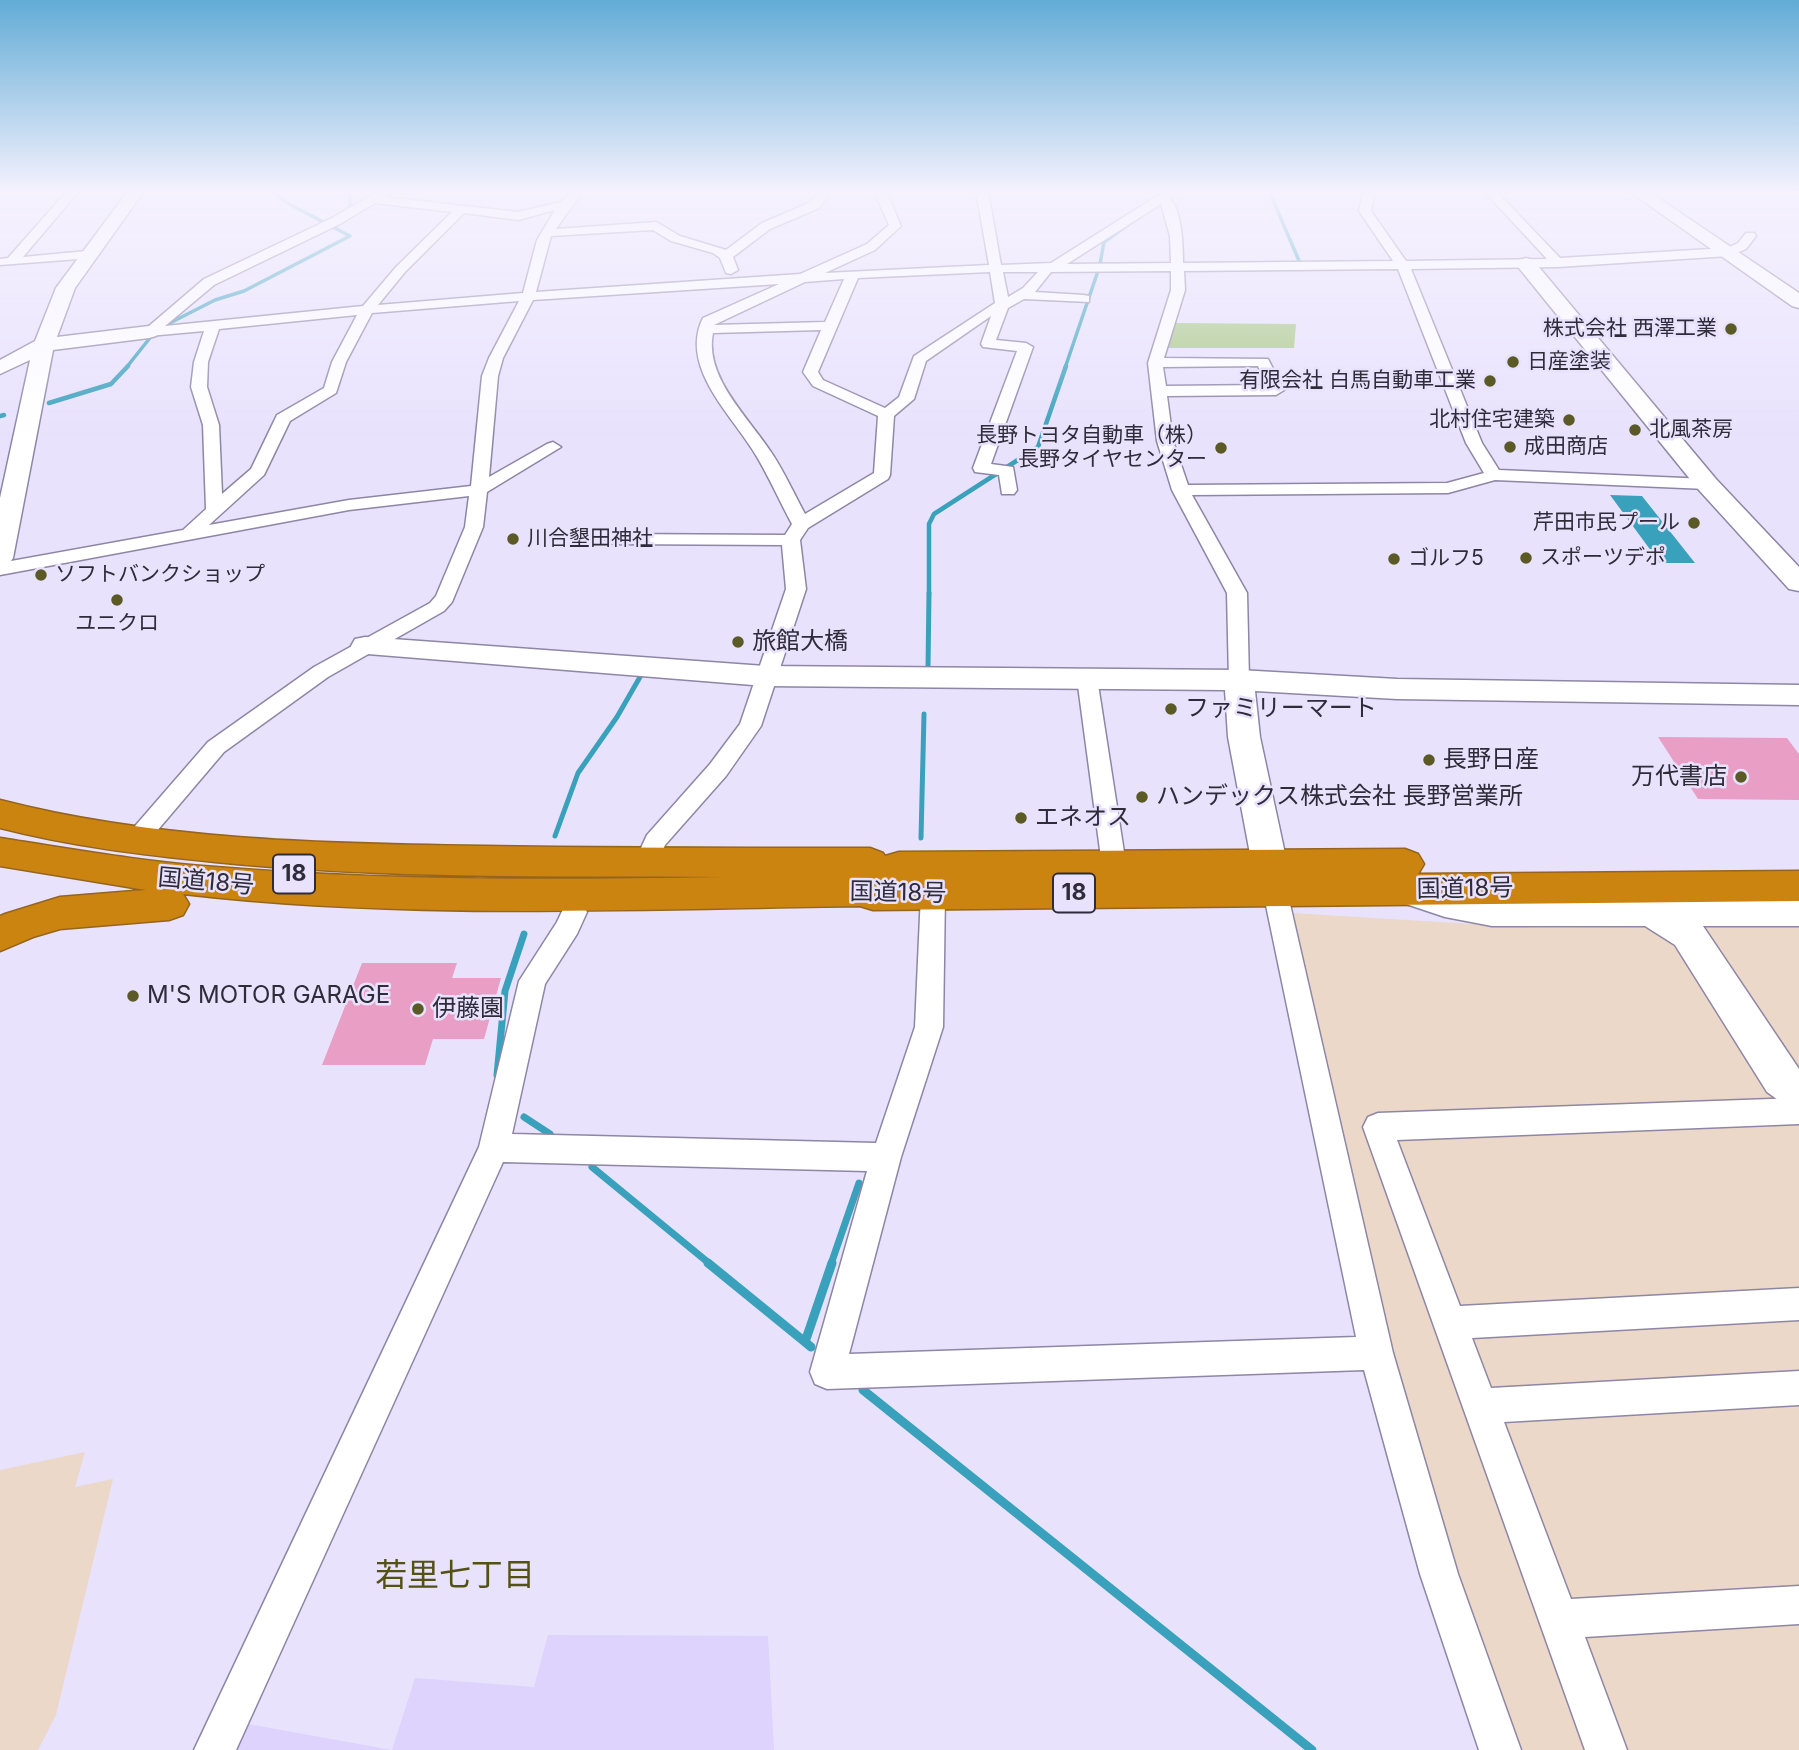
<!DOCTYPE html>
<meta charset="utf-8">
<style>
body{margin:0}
canvas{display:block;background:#e8e2fd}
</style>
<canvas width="1799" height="1750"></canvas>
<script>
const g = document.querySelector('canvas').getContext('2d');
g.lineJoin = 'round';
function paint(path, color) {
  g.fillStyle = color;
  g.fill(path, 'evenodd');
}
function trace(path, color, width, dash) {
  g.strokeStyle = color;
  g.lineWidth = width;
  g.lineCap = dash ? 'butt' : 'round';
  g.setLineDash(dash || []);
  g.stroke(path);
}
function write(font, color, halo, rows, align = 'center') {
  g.font = font + ' Inter,"Noto Sans JP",sans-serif';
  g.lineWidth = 5;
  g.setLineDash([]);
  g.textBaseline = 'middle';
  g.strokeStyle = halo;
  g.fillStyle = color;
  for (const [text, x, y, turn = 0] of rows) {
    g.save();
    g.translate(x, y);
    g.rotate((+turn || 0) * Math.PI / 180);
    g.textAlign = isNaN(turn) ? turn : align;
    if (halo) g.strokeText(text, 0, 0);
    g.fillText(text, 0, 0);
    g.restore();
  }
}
paint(new Path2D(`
 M 1293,913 L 1538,928 L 1799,926 L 1799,1750 L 1510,1750 L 1389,1355 Z
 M 85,1452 L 75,1487 L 113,1479 L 56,1715 L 38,1750 L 0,1750 L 0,1470 Z`), '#ecd8c9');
paint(new Path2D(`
 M 548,1635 L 768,1636 L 774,1750 L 235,1750 L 248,1724 L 392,1750 L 415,1678 L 534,1687 Z`), '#ddd3fc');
paint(new Path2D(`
 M 1176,323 L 1296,324 L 1294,348 L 1167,348 Z`), '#a7c884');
paint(new Path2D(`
 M 1610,495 L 1642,496 L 1695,563 L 1660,563 Z`), '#3aa1bc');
trace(new Path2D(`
 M 350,191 L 350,210
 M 1269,191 L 1300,263 L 1295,263
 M 1100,264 L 1104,242 L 1132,222
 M 162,327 L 215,300 L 244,291 L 350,236 L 289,204 L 272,191
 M 126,368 L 153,334
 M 1065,368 L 1099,268`), '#3aa1bc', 3.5);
trace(new Path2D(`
 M 49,403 L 111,384 L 128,366
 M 0,416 L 4,415
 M 929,594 L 929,524 L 934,514 L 1038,447 L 1066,366`), '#3aa1bc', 4.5);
trace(new Path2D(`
 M 928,668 L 929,593
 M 555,836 L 578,773 L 617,717 L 640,677
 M 921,838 L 924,714`), '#3aa1bc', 5);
trace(new Path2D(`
 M 497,1075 L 505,991 L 524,934
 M 524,1117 L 550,1134
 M 592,1167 L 710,1264
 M 831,1264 L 859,1183`), '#3aa1bc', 7);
trace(new Path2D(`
 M 708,1263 L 805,1342
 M 811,1347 L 805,1342 L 832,1263
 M 863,1390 L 1312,1750`), '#3aa1bc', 9);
paint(new Path2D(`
 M 1658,737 L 1787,738 L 1799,754 L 1799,800 L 1698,799 Z
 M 362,963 L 457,963 L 452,978 L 501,978 L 484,1039 L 433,1039 L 425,1065 L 322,1065 Z`), '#e99ec5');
const street = new Path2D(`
 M 67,191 L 79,191 L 23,257 L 87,251 L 93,255 L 92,258 L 0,265 L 0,259 L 8,258 Z
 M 379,191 L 393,191 L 385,197 L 518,212 L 561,202 L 571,191 L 583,191 L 556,229 L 656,222 L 680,236 L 726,250 L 762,223 L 811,202 L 819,191 L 831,191 L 819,208 L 770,229 L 733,257 L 738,270 L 731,274 L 726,273 L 720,258 L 713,253 L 671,241 L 653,230 L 551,236 L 536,292 L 800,274 L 867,244 L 889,225 L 874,191 L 886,191 L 901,226 L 875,250 L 825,273 L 989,265 L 976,191 L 988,191 L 1001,265 L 1051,263 L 1165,191 L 1179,191 L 1169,199 C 1182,207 1183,248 1183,263 L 1393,261 L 1359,211 L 1363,191 L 1375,191 L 1371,211 L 1406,261 L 1547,259 L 1484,191 L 1496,191 L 1560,258 L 1727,248 L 1738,243 L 1746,233 L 1754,233 L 1756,236 L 1746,249 L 1729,256 L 1558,267 L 1411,269 L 1482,443 L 1499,470 L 1707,479 L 1716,484 L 1707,489 L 1495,480 L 1448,493 L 1192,495 L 1247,593 L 1249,680 L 1246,685 L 1232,685 L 1229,680 L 1227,593 L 1172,490 L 1157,441 L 1148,363 L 1171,290 L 1171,271 L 1051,272 L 1035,292 L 1084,295 L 1089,296 L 1089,302 L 1024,299 L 1008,308 L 996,340 L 1026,343 L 1033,347 L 991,464 L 1013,467 L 1017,490 L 1014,494 L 1002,494 L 999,475 L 975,472 L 973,468 L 1017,351 L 983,347 L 981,344 L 991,316 L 926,361 L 914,399 L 894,416 L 890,475 L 888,479 L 808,528 L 800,540 L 806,589 L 761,726 L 726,776 L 665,845 L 655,870 L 646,872 L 637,870 L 634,863 L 647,835 L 710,764 L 740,724 L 786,589 L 782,545 L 613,544 L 604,539 L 613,534 L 785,535 L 792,524 C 780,502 770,479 757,457 C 735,418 678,368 703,318 L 779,284 L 533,300 L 503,358 L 498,376 L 489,477 L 547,444 L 553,442 L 561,447 L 487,492 L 483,527 L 452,602 L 444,611 L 328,677 L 224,752 L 145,845 L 137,848 L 129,845 L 125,839 L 129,833 L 208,742 L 314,667 L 430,603 L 436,596 L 465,527 L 469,496 L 349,510 L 0,575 L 0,563 L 183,530 L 206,509 L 203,425 L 191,387 L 194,362 L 204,331 L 149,336 L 142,332 L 204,279 L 332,218 ZM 375,203 L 452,212 L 396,267 L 363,306 L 165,326 L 214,285 L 340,224 ZM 1161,204 L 1170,236 L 1171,263 L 1067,264 ZM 555,210 L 537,240 L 523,293 L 378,305 L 405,272 L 464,213 L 518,220 ZM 1398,269 L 1466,443 L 1484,473 L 1447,483 L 1188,485 L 1173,441 L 1167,396 L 1276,395 L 1284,390 L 1268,359 L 1164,358 L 1185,290 L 1184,271 ZM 990,272 L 995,303 L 914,356 L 899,397 L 885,408 L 823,380 L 818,372 L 858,278 ZM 1003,272 L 1038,272 L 1023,288 L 1008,297 ZM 844,279 L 825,322 L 714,325 L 805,282 ZM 519,301 L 489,358 L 482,376 L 471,486 L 349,500 L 209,525 L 264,475 L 290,421 L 336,393 L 346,362 L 372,313 ZM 357,315 L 332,362 L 324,388 L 277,415 L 251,469 L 222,494 L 219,425 L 207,387 L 208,362 L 219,329 ZM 821,330 L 803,372 L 813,386 L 878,416 L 874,473 L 805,514 C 794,494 784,471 771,452 C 749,418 704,377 713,333 ZM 1258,366 L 1266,385 L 1166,386 L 1163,367 Z
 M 1087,671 L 1094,673 L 1097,678 L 1126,865 L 1123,872 L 1114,874 L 1105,872 L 1102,865 L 1077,678 L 1080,673 Z
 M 1275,881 L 1284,884 L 1287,891 L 1393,1353 L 1458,1574 L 1521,1750 L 1479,1750 L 1420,1574 L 1364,1370 L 827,1389 L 815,1384 L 810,1372 L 867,1171 L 503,1162 L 236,1750 L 194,1750 L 479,1147 L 519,981 L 557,922 L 565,905 L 574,902 L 583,905 L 587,912 L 577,934 L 545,984 L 512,1134 L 876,1143 L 915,1027 L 921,894 L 924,887 L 933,884 L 942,887 L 945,894 L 943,1027 L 901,1157 L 849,1354 L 1356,1337 L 1263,891 L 1266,884 Z
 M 1799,1098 L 1799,1124 L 1397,1140 L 1460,1306 L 1799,1288 L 1799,1320 L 1472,1338 L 1491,1388 L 1799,1371 L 1799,1405 L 1504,1422 L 1571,1599 L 1799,1586 L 1799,1624 L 1585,1637 L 1627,1750 L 1585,1750 L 1363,1127 L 1368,1117 L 1378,1113 Z`);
const secondary = new Path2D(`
 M 128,191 L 144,191 L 75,288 L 57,337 L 149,326 L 156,328 L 159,332 L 156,336 L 149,338 L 53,350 L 13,558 L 9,564 L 0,566 L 0,498 L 30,360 L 0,374 L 0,360 L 35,341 L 56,288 Z
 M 1629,191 L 1648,191 L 1799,293 L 1799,308 L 1792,306 Z
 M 1526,258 L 1533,260 L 1716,479 L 1799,567 L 1799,591 L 1789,589 L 1698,489 L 1519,268 L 1517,264 L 1519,260 Z
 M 365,637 L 765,666 L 1239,670 L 1397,679 L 1799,685 L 1799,705 L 1397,699 L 1255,691 L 1260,737 L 1293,891 L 1288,901 L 1275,905 L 1262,901 L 1257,891 L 1228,737 L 1225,690 L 765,686 L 355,653 L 351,646 L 355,639 Z
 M 1410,877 L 1446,889 L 1492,898 L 1799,898 L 1799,926 L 1703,926 L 1799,1069 L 1799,1111 L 1785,1105 L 1767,1092 L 1675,945 L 1645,926 L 1492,926 L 1445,917 L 1397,901 L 1392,891 L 1397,881 Z`);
const highway = new Path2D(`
 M 0,800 C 154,840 325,844 484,846 C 612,848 741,848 870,848 L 883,853 L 885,856 L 899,852 L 1405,849 L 1418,854 L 1424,864 L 1418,874 L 1799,871 L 1799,901 L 873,910 L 860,906 C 636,909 407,920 183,894 L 189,904 L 183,915 L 169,920 L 60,929 L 33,937 L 0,951 L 0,916 L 5,914 L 60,897 L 146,890 L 0,866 L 0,838 C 72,849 143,862 216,867 C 385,881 555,880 725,877 C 555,876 384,879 215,862 C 143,855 70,846 0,828 Z`);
trace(street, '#8e86a5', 3);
trace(secondary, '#8e86a5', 3);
trace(highway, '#95651f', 3);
paint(street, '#fff');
paint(secondary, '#fff');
paint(highway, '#cc8411');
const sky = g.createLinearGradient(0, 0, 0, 436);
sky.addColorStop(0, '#62acd6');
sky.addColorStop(0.44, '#f5f2fe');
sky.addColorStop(1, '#f5f2fe00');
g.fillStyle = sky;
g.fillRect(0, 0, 1799, 436);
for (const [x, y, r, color] of [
 [1731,329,7,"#5b5926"],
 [1513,362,7,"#5b5926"],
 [1490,381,7,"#5b5926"],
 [1569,420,7,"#5b5926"],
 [1635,430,7,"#5b5926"],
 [1510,447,7,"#5b5926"],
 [1221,448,7,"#5b5926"],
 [1694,523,7,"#5b5926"],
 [513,539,7,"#5b5926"],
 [1526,558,7,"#5b5926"],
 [1394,559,7,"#5b5926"],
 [41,575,7,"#5b5926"],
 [117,600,7,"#5b5926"],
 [738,642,7,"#5b5926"],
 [1171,709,7,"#5b5926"],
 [1429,760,7,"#5b5926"],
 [1741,777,7,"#5b5926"],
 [1142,797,7,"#5b5926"],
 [1021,818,7,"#5b5926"],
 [133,996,7,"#5b5926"],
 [418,1009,7,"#5b5926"]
]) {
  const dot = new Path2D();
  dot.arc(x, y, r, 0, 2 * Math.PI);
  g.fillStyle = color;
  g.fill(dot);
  trace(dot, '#e8e2fd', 2.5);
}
write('21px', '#2f2b38', '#e8e2fd', [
 ["株式会社 西澤工業",1717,329,"right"],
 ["日産塗装",1527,362],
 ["有限会社 白馬自動車工業",1476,381,"right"],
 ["北村住宅建築",1555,420,"right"],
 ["北風茶房",1649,430],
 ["長野トヨタ自動車（株）",1207,436,"right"],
 ["長野タイヤセンター",1207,460,"right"],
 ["成田商店",1524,447],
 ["芹田市民プール",1680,523,"right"],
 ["川合墾田神社",527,539],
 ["スポーツデポ",1540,558],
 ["ゴルフ5",1408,559],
 ["ソフトバンクショップ",55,575],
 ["ユニクロ",117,624,"center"]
], 'left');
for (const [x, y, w] of [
 [294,874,42],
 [1074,893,42]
]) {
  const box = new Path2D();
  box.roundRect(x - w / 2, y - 19.5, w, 39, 5);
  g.fillStyle = '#e8e2fd';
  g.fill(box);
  trace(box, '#2f2b38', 2);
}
write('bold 23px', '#2f2b38', null, [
 ["18",294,874],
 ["18",1074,893]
]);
write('24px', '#2f2b38', '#e8e2fd', [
 ["旅館大橋",752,642],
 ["ファミリーマート",1185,709],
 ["長野日産",1443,760],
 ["万代書店",1727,777,"right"],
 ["ハンデックス株式会社 長野営業所",1156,797],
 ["エネオス",1035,818],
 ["M'S MOTOR GARAGE",147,996],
 ["伊藤園",432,1009]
], 'left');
write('24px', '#2f2b38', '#e8e2fd', [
 ["国道18号",206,882,5],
 ["国道18号",1465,889,-1],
 ["国道18号",898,893,1]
]);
write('32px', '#535114', '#e8e2fd', [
 ["若里七丁目",455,1576]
]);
</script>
